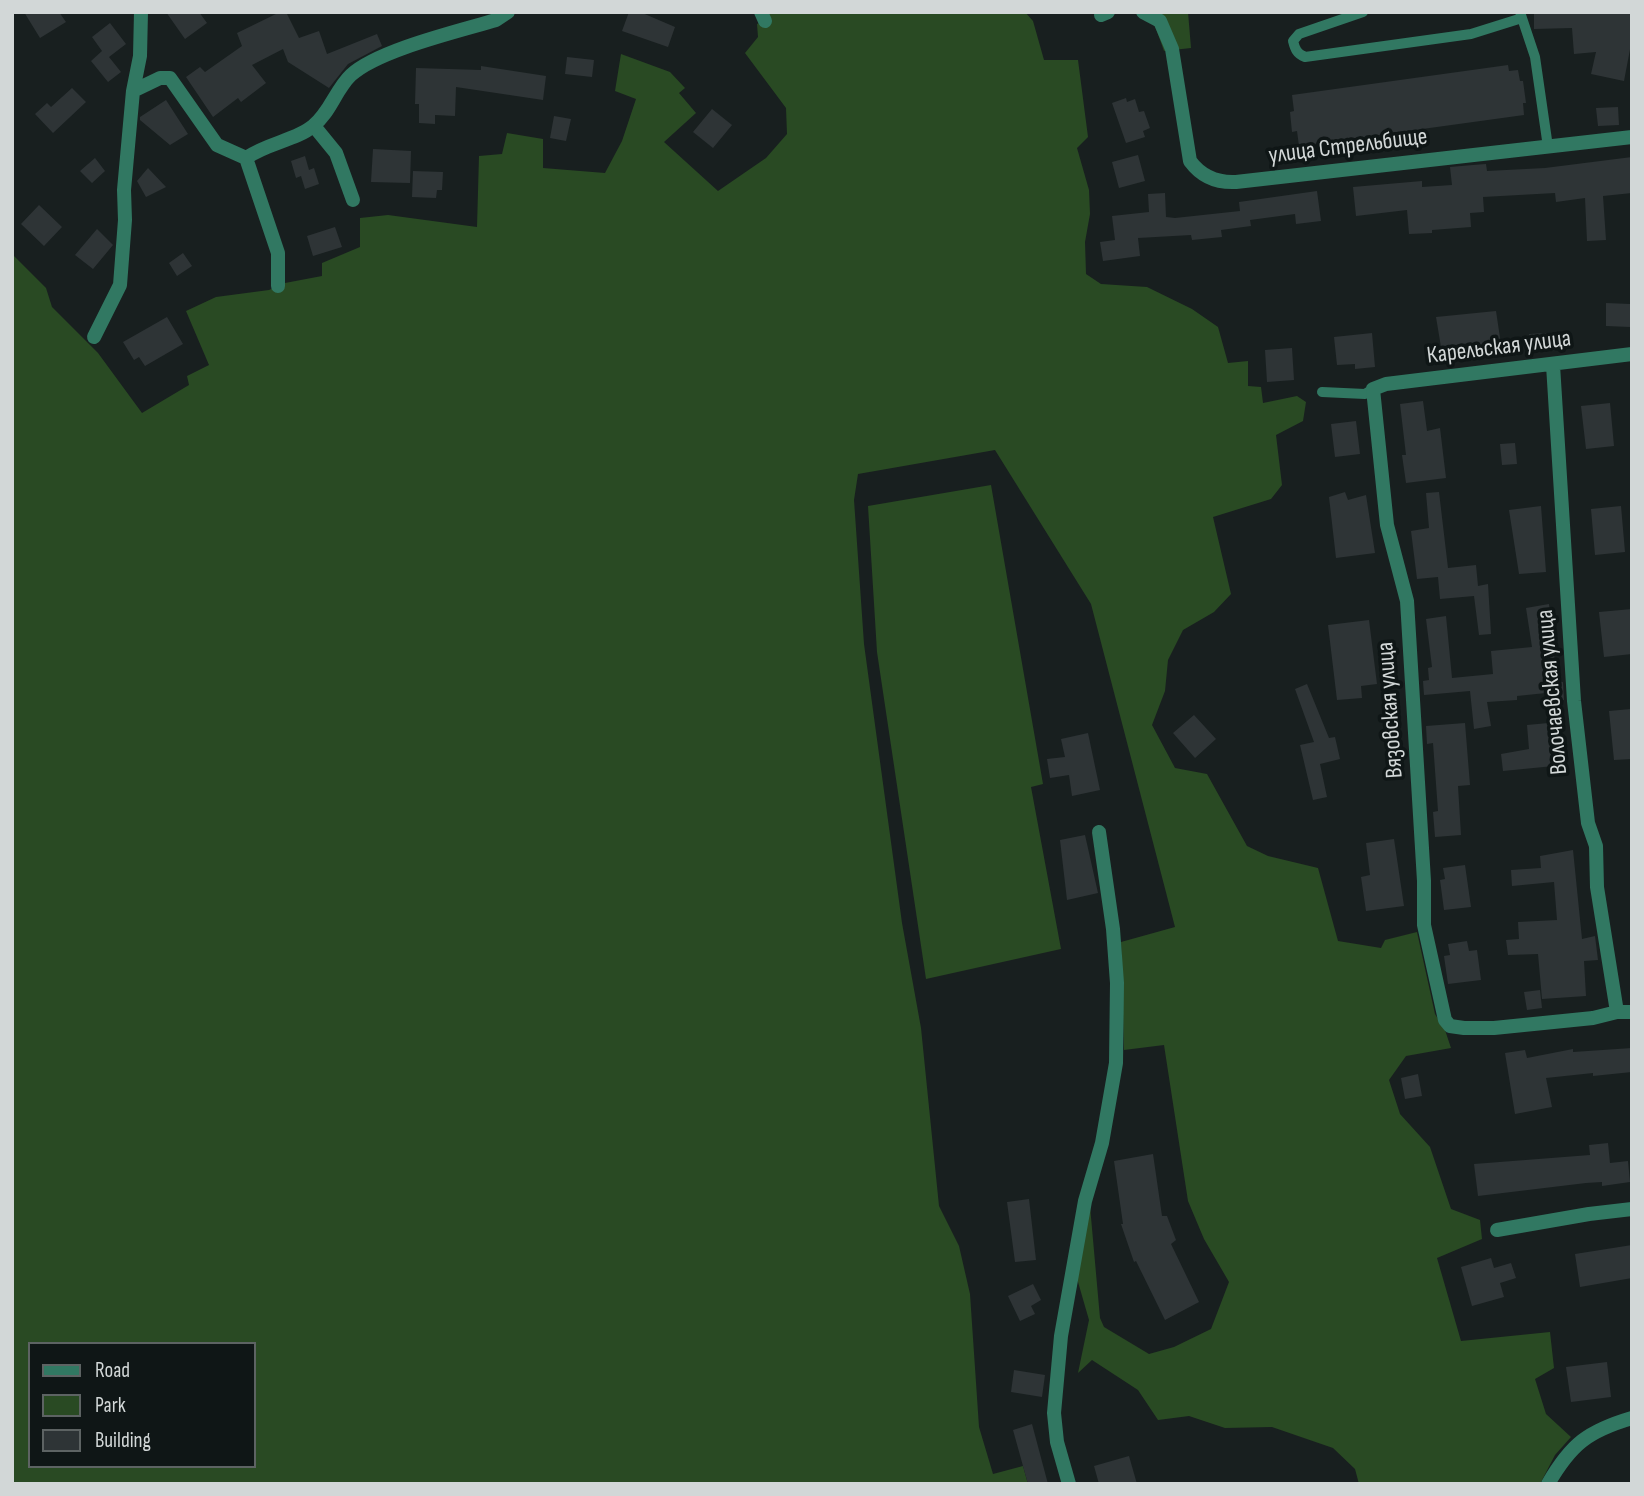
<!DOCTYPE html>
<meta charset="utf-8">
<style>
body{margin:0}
#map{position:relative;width:1644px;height:1496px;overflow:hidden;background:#181f1f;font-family:"Sofia Sans Condensed",sans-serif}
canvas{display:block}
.frame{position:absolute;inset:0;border:14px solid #d2d7d7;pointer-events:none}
.legend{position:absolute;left:28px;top:1342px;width:228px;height:126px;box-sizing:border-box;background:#0f1616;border:2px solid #5d6363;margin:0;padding:9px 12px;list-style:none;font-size:21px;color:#d2d7d7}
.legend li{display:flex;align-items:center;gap:14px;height:35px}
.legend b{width:35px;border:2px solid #5d6363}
</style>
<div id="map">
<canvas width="1644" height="1496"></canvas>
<div class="frame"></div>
<ul class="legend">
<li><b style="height:9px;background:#317862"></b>Road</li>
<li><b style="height:19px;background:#294a23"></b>Park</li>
<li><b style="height:19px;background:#2e3436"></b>Building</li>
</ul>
</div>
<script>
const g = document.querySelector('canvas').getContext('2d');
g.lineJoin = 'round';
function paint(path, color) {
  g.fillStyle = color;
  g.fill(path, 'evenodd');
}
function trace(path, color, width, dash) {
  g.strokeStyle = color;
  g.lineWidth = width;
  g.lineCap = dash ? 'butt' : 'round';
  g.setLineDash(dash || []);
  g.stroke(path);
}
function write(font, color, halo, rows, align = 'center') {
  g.font = font + ' "Sofia Sans Condensed",sans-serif';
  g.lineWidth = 7;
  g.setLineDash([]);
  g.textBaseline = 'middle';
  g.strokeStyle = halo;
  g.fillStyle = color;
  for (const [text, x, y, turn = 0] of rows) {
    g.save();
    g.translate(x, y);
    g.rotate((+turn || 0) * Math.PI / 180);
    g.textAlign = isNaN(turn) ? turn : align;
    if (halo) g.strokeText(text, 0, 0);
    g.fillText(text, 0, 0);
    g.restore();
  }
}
paint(new Path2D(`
 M 765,12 L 1025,12 L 1033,21 L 1044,60 L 1078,60 L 1088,137 L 1077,148 L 1089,190 L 1090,214 L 1085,242 L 1086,274 L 1101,284 L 1147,287 L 1192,309 L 1218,327 L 1228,363 L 1248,361 L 1248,386 L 1261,387 L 1263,403 L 1297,396 L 1306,402 L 1303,421 L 1276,435 L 1282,485 L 1271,499 L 1213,517 L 1231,594 L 1214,612 L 1183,630 L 1168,660 L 1165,691 L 1152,725 L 1175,768 L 1207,774 L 1247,846 L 1268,856 L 1318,868 L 1338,941 L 1381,948 L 1385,940 L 1417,932 L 1435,1014 L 1445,1030 L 1451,1048 L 1406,1056 L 1389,1080 L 1400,1114 L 1430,1147 L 1451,1209 L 1480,1220 L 1482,1239 L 1437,1258 L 1461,1341 L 1550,1332 L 1554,1368 L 1535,1379 L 1546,1414 L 1571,1437 L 1555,1455 L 1540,1484 L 1359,1484 L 1355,1469 L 1333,1448 L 1272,1427 L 1225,1428 L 1189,1416 L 1158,1420 L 1138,1390 L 1092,1360 L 1078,1373 L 1089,1320 L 1076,1275 L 1090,1206 L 1100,1318 L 1104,1327 L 1149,1354 L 1174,1347 L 1211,1329 L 1229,1282 L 1204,1239 L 1188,1201 L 1164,1045 L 1124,1050 L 1121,942 L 1175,927 L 1091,604 L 995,450 L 858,474 L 854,500 L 864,644 L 902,923 L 921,1028 L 939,1206 L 959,1246 L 970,1294 L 979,1427 L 993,1474 L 1023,1466 L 1028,1484 L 12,1484 L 12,254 L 46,288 L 52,307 L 98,353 L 142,413 L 189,385 L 187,376 L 209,365 L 186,311 L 216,297 L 269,290 L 285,283 L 322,276 L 322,263 L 360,247 L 360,218 L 388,215 L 477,227 L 479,156 L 502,154 L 507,133 L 543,139 L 543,168 L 605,173 L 622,141 L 636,99 L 615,91 L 621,54 L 670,72 L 685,88 L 679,93 L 696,113 L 664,142 L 718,191 L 766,158 L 787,134 L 786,108 L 745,53 L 758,37 L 757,24 L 765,21 ZM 30,1344 L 254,1344 L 254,1466 L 30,1466 Z
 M 1150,12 L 1188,12 L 1191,48 L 1164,51 Z
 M 991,485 L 1043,784 L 1031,787 L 1061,949 L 926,979 L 877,652 L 868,506 Z`), '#294a23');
paint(new Path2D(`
 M 24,12 L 59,12 L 66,22 L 40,38 Z
 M 166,12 L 199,12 L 207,23 L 185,39 Z
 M 280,12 L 286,12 L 299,38 L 319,31 L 327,54 L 377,34 L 382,46 L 348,64 L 329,88 L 288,62 L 283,49 L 252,65 L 266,83 L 241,102 L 238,98 L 213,117 L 186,77 L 200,67 L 205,72 L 242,46 L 237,33 Z
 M 629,12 L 640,12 L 675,27 L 668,47 L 622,31 Z
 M 1534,12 L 1632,12 L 1632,39 L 1624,81 L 1591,74 L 1596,52 L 1574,54 L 1572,28 L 1534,29 Z
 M 110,23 L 126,44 L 109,57 L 121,72 L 108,82 L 91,61 L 102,51 L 92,37 Z
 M 567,57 L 594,60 L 592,77 L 565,74 Z
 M 1508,65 L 1509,71 L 1518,70 L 1520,81 L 1523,81 L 1526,103 L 1523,103 L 1524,115 L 1299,146 L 1297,131 L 1292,132 L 1290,112 L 1294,111 L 1292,95 Z
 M 481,66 L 546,76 L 543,100 L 456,87 L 455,116 L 435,115 L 435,124 L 419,123 L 419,104 L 415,104 L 416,68 L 481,70 Z
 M 72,88 L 86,102 L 53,133 L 35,114 L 47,103 L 51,107 Z
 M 1126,98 L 1127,102 L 1135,99 L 1139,112 L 1144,111 L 1150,128 L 1143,131 L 1145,137 L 1126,143 L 1112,103 Z
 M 166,100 L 188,134 L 170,145 L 140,120 L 140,117 Z
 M 1618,107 L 1619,125 L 1598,126 L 1596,108 Z
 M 712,109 L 732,125 L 713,148 L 693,132 Z
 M 554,116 L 571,119 L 566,141 L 550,138 Z
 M 373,149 L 411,151 L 410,183 L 371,182 Z
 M 1138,155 L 1145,181 L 1119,188 L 1112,162 Z
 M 305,156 L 309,170 L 314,168 L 319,184 L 305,189 L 301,176 L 296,178 L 291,161 Z
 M 1632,157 L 1632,193 L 1603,196 L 1606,240 L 1587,241 L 1585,198 L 1556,202 L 1555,193 L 1483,197 L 1484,212 L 1470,213 L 1471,227 L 1432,230 L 1432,233 L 1409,234 L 1407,210 L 1356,216 L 1353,187 L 1422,181 L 1422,187 L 1452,185 L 1450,167 L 1473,165 L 1486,164 L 1487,171 L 1545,168 Z
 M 95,158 L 105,171 L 92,183 L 80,171 Z
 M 148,168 L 166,187 L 146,197 L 137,181 Z
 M 413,171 L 443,172 L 442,190 L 437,190 L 436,198 L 412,197 Z
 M 1317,191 L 1321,221 L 1296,224 L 1295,214 L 1250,220 L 1251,226 L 1221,230 L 1222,237 L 1192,240 L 1191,235 L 1138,238 L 1140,256 L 1103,261 L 1100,242 L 1115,240 L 1112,216 L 1149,212 L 1148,194 L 1165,193 L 1166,217 L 1175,218 L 1240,211 L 1239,202 Z
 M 39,205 L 62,227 L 44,246 L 21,224 Z
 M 335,227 L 342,247 L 313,256 L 307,236 Z
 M 97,229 L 113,245 L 93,269 L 75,255 Z
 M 183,253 L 192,266 L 177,276 L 169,263 Z
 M 1606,303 L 1630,304 L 1630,327 L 1606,326 Z
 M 1496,311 L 1502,351 L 1472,355 L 1470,343 L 1441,347 L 1436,317 Z
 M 167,317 L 183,344 L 145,366 L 139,357 L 134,360 L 123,342 Z
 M 1565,332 L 1566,350 L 1531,351 L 1529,334 Z
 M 1372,333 L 1375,367 L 1355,369 L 1355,364 L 1337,365 L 1334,337 Z
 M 1292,348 L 1294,380 L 1267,382 L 1265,350 Z
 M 1423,401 L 1427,431 L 1440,428 L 1446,478 L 1406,483 L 1402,455 L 1406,455 L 1400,404 Z
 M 1610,403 L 1614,446 L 1586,449 L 1581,406 Z
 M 1356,421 L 1360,454 L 1335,457 L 1331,424 Z
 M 1515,443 L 1517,464 L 1502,465 L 1500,444 Z
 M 1345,492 L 1348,500 L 1366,495 L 1375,553 L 1336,558 L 1329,497 Z
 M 1439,492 L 1448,568 L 1476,565 L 1478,586 L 1488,584 L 1491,634 L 1479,635 L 1474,596 L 1440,599 L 1438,577 L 1417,579 L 1411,531 L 1429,528 L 1426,493 Z
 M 1541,506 L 1546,572 L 1519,574 L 1509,510 Z
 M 1621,506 L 1625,552 L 1595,555 L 1591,509 Z
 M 1549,604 L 1557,683 L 1563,682 L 1564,700 L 1547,701 L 1546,693 L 1517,696 L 1517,700 L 1487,702 L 1491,726 L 1474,729 L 1470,691 L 1424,695 L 1423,681 L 1429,680 L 1428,668 L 1432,667 L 1426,619 L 1446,616 L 1452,678 L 1493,674 L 1491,651 L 1532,647 L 1526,608 Z
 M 1632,609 L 1632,654 L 1604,657 L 1599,612 Z
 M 1369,620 L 1377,684 L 1361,686 L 1362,698 L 1337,700 L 1328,625 Z
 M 1307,684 L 1329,738 L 1335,737 L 1340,759 L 1320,764 L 1327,797 L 1313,800 L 1300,745 L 1314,742 L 1295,689 Z
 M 1631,709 L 1632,759 L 1614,760 L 1609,711 Z
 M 1194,715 L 1216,739 L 1195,758 L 1173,733 Z
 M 1559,722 L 1564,765 L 1503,771 L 1501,754 L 1529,749 L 1527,725 Z
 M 1465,723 L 1470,785 L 1458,786 L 1461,835 L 1435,837 L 1433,812 L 1438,811 L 1433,743 L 1427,744 L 1426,726 Z
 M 1088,733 L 1100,790 L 1072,796 L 1069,775 L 1050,778 L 1047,759 L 1065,757 L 1061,739 Z
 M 1085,835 L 1098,893 L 1067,900 L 1060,840 Z
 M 1394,839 L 1404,906 L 1366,911 L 1361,877 L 1370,875 L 1366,843 Z
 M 1573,850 L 1582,939 L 1595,936 L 1598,960 L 1584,961 L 1586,996 L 1542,999 L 1538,954 L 1508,955 L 1506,940 L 1519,939 L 1518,922 L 1557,920 L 1554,882 L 1512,886 L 1511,870 L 1541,868 L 1540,856 Z
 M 1465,865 L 1471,907 L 1444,910 L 1440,880 L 1445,879 L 1443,868 Z
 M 1467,941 L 1469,951 L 1477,950 L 1481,980 L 1448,984 L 1444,956 L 1450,955 L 1448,944 Z
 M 1540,990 L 1542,1008 L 1527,1010 L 1524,992 Z
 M 1632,1048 L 1632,1072 L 1593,1076 L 1593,1073 L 1546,1078 L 1552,1107 L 1515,1114 L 1505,1053 L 1525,1050 L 1527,1058 L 1573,1049 L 1573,1052 Z
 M 1418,1074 L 1422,1096 L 1405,1099 L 1401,1078 Z
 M 1608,1143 L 1610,1163 L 1628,1161 L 1630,1182 L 1602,1186 L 1602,1182 L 1586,1183 L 1478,1196 L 1474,1164 L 1590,1155 L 1589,1145 Z
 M 1153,1154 L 1162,1216 L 1167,1216 L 1176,1240 L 1171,1244 L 1199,1302 L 1165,1320 L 1136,1261 L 1134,1262 L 1121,1224 L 1123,1224 L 1114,1161 Z
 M 1029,1199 L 1036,1260 L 1015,1262 L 1007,1202 Z
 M 1632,1245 L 1632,1278 L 1580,1287 L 1575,1254 Z
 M 1491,1258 L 1494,1268 L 1511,1263 L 1516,1278 L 1500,1283 L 1504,1297 L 1472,1306 L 1461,1267 Z
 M 1033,1284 L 1041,1300 L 1031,1306 L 1035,1314 L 1020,1321 L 1008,1296 Z
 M 1607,1362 L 1611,1397 L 1571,1402 L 1566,1367 Z
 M 1014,1370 L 1045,1375 L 1042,1397 L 1011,1392 Z
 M 1032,1424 L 1048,1484 L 1028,1484 L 1013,1430 Z
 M 1129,1456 L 1137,1484 L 1099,1484 L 1094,1466 Z`), '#2e3436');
trace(new Path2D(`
 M 1363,12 L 1299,34 L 1293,41 C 1295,49 1297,54 1305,57 L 1471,34 L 1522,18
 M 1520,12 L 1535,57 L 1548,147
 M 1322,392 L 1365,394 L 1373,389`), '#317862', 10);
trace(new Path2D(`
 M 761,12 L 765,21
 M 1143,12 L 1160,21 L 1172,49 L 1190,161 C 1201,176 1217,183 1236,182 L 1632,137
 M 1101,15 L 1108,12
 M 133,91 L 160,78 L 170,78 L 217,145 L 246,158 L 278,253 L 278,286
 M 314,126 L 336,153 L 353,200
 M 246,158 C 267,143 297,140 313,126 C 330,113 336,89 351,75 C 378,50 459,31 496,20 L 508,12
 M 94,337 L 120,285 L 125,220 L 124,190 L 133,91 L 140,56 L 141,12
 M 1632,354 L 1386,384 L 1373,389 L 1387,525 L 1407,601 L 1424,881 L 1424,925 L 1445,1020 L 1450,1026 L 1464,1028 L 1494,1028 L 1593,1018 L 1617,1012 L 1632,1012
 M 1553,365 L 1574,701 L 1588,823 L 1596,846 L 1597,887 L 1617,1012
 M 1497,1230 L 1589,1214 L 1632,1209
 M 1069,1484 L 1057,1442 L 1054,1413 L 1061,1336 L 1085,1201 L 1102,1143 L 1116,1063 L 1117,983 L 1113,929 L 1099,832
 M 1548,1484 C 1571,1444 1588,1431 1632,1418`), '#317862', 14);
write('24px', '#d2d7d7', '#0f1616', [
 ["улица Стрельбище",1348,147,-7],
 ["Карельская улица",1499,348,-7],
 ["Волочаевская улица",1553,692,-95],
 ["Вязовская улица",1391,710,-94]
]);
</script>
